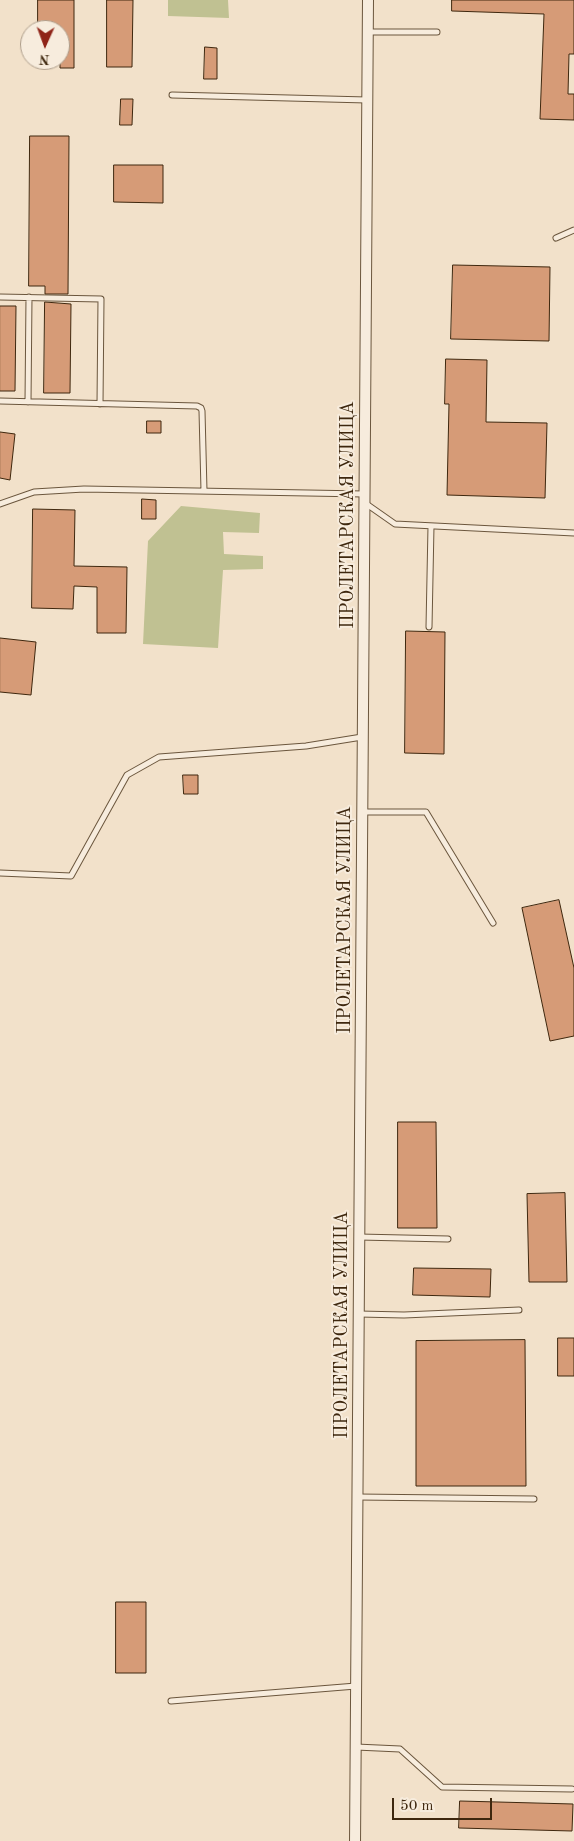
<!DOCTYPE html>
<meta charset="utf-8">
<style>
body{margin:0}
#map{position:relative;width:574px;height:1841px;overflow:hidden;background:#f2e1ca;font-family:"Old Standard TT",serif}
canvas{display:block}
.north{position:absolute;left:20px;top:20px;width:50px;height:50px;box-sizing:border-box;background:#f7ecdd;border:1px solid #ad9d8a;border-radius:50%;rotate:182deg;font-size:14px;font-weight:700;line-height:20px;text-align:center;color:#3e270e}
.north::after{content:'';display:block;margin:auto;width:18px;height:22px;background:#8f2418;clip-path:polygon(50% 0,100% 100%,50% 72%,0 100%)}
.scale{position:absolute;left:392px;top:1798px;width:100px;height:22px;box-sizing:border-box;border:2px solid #3e270e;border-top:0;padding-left:6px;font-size:15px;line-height:18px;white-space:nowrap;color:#3e270e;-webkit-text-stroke:4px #f7ecdd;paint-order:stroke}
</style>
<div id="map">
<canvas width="574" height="1841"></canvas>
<div class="north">N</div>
<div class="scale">50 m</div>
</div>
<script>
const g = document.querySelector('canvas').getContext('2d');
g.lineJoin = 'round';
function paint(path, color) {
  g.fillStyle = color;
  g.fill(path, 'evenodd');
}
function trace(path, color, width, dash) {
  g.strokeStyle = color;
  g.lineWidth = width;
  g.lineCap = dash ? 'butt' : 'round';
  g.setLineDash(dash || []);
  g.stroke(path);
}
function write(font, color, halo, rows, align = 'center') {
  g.font = font + ' "Old Standard TT",serif';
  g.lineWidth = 4;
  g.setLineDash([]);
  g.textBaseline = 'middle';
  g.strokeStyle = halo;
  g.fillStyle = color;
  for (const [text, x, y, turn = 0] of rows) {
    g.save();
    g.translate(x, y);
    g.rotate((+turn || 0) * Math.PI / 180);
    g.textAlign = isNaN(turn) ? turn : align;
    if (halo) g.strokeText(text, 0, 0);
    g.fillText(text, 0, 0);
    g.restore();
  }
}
paint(new Path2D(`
 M 168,0 L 228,0 L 229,18 L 168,16 Z
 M 181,506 L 260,513 L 259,533 L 223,532 L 224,554 L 263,556 L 263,569 L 223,570 L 218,648 L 143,644 L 148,541 Z`), '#c0c192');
const building = new Path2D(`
 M 38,0 L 74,0 L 74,68 L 60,68 L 60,30 L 38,30 Z
 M 107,0 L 133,0 L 132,67 L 107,67 Z
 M 452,0 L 574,0 L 574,54 L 569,54 L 568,94 L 574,94 L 574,120 L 540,119 L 544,14 L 452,11 Z
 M 205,47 L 217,48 L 217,79 L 204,79 Z
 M 121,99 L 133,99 L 132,125 L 120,125 Z
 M 30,136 L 69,136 L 68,294 L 45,294 L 45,286 L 29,286 Z
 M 114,165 L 163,165 L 163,203 L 114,202 Z
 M 453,265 L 550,267 L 549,341 L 451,339 Z
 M 45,302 L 71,304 L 70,393 L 44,393 Z
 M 0,306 L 16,306 L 15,391 L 0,391 Z
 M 446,359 L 487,360 L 486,422 L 547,423 L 545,498 L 447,495 L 449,404 L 445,404 Z
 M 147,421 L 161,421 L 161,433 L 147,433 Z
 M 0,432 L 15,434 L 10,480 L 0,478 Z
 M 142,499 L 156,500 L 156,519 L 142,519 Z
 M 33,509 L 75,510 L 74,566 L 127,567 L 126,633 L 97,633 L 97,587 L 74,586 L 73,609 L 32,608 Z
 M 406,631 L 445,632 L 444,754 L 405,753 Z
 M 0,638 L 36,642 L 31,695 L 0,692 Z
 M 183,775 L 198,775 L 198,794 L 184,794 Z
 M 559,900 L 574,968 L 574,1036 L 550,1041 L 522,908 Z
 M 398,1122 L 436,1122 L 437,1228 L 398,1228 Z
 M 565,1193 L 567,1282 L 529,1282 L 527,1194 Z
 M 414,1268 L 491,1269 L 490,1297 L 413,1295 Z
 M 558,1338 L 574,1338 L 574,1376 L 558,1376 Z
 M 525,1340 L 526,1486 L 416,1486 L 416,1341 Z
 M 116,1602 L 146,1602 L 146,1673 L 116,1673 Z
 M 460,1801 L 573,1804 L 572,1831 L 459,1828 Z`);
paint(building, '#d69b77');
trace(building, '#3e270e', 1);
const service = new Path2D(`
 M 368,32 L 437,32
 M 172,95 L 367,100
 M 556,238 L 574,230
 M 0,297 L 101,299 L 100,404
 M 0,401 L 197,406 L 201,408 L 202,411 L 204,491
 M 28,402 L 29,297
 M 365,503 L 395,524 L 574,533
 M 0,504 L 34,492 L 84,489 L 364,494
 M 429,627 L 431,526
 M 362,812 L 426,812 L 493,923
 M 0,873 L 71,876 L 127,775 L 159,757 L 306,746 L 362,737
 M 359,1237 L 448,1239
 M 359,1314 L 404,1315 L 519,1310
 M 358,1497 L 534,1499
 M 171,1701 L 356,1686
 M 356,1747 L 400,1749 L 442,1787 L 572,1789`);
const minor = new Path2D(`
 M 355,1841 L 368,0`);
trace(service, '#6b563d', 7);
trace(minor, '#6b563d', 12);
trace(service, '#f7ecdd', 5);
trace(minor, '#f7ecdd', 10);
write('18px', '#3e270e', '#f7ecdd', [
 ["ПРОЛЕТАРСКАЯ УЛИЦА",348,515,-90],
 ["ПРОЛЕТАРСКАЯ УЛИЦА",345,920,-90],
 ["ПРОЛЕТАРСКАЯ УЛИЦА",342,1325,-90]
]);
</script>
